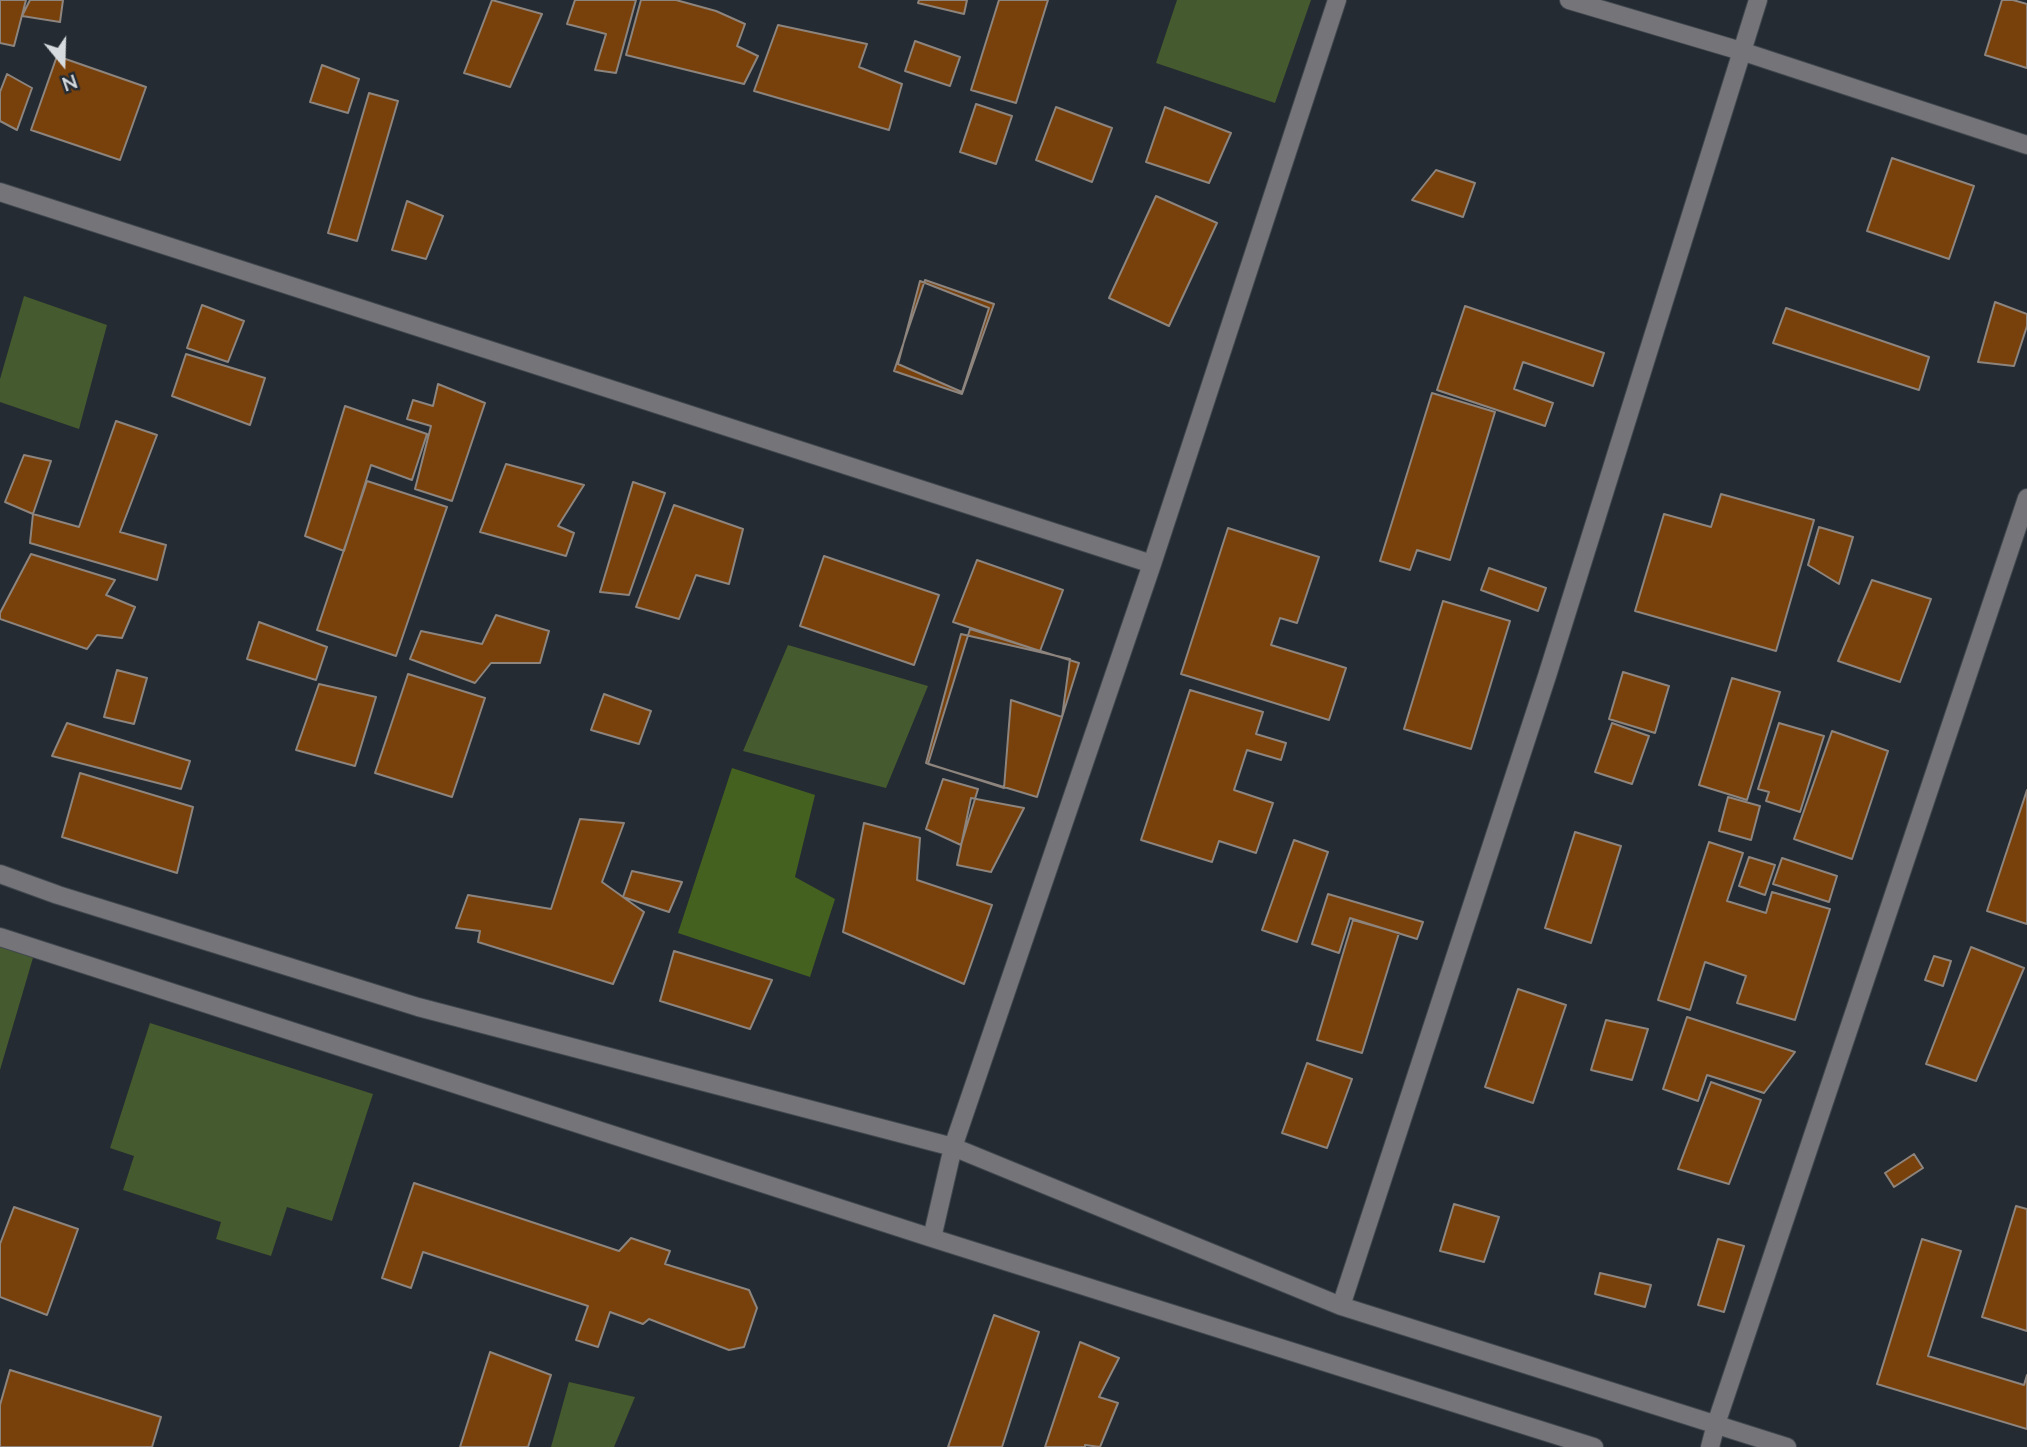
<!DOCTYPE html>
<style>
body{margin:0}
#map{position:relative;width:2027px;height:1447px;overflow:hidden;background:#242b32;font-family:Lato,sans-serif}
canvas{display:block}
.north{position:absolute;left:28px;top:28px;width:70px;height:70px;-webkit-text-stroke:5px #242b32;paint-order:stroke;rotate:161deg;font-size:19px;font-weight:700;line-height:28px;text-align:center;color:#d6dbdf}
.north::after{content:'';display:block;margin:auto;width:24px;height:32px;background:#d6dbdf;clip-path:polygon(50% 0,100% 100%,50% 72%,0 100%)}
</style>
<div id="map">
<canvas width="2027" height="1447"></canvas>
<div class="north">N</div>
</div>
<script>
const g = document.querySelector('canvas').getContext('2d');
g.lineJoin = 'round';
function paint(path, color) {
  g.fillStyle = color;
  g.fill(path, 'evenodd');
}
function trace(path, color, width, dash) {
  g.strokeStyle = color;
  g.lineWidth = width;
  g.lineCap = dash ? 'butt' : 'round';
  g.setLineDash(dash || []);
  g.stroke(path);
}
paint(new Path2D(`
 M 1177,0 L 1311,0 L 1275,103 L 1156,63 Z
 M 24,296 L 107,325 L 79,429 L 0,402 L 0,379 Z
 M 788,645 L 928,686 L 886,788 L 743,751 Z
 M 0,940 L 35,951 L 0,1070 Z
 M 150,1023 L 373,1094 L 332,1221 L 287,1207 L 271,1256 L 216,1239 L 221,1222 L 123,1190 L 134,1156 L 110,1148 Z
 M 569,1382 L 635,1397 L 614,1447 L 551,1447 Z`), '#455a2e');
paint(new Path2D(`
 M 732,768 L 815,795 L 795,877 L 835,899 L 810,977 L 678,933 Z`), '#446120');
const building = new Path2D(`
 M 0,0 L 26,0 L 14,46 L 0,43 Z
 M 30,0 L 63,0 L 60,22 L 22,16 Z
 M 492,0 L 542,14 L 510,87 L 464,73 Z
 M 575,0 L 636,0 L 616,73 L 595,70 L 606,34 L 567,24 Z
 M 641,0 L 676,0 L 716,11 L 745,24 L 737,46 L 758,56 L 744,84 L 626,55 Z
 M 919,0 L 967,0 L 964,14 L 918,3 Z
 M 999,0 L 1048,0 L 1016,103 L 971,90 Z
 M 2002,0 L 2013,0 L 2027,4 L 2027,68 L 1985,55 Z
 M 778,25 L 867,44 L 859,67 L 902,84 L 889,130 L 754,91 Z
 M 915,41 L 960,57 L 950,86 L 905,71 Z
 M 57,56 L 146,87 L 120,160 L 31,130 Z
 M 322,65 L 359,79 L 348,113 L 310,102 Z
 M 7,74 L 32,88 L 17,130 L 0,121 L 0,92 Z
 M 369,93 L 398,101 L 357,241 L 328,233 Z
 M 976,104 L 1012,116 L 996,164 L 960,152 Z
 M 1056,107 L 1112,128 L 1092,182 L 1036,160 Z
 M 1165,107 L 1231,133 L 1209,183 L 1146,162 Z
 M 1892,158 L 1974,186 L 1949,259 L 1867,231 Z
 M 1436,170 L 1475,183 L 1463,217 L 1412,200 Z
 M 1156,196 L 1217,223 L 1169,326 L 1109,298 Z
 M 407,201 L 443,216 L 426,259 L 392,250 Z
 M 925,280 L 994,304 L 962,394 L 894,371 Z
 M 920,281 L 989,308 L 962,392 L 898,364 Z
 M 1995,302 L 2027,314 L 2027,326 L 2014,366 L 1978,362 Z
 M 202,305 L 244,321 L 228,362 L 187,348 Z
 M 1465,306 L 1604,353 L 1593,386 L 1523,362 L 1514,389 L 1553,403 L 1545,426 L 1437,390 Z
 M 1786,308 L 1929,357 L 1919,390 L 1773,343 Z
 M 186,354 L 265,378 L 250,425 L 172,396 Z
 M 438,384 L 485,403 L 452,501 L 415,489 L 431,426 L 407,419 L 413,400 L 433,406 Z
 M 1432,393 L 1495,412 L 1450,560 L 1417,550 L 1410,570 L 1380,561 Z
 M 345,406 L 427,434 L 412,480 L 371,465 L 344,551 L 305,536 Z
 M 116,421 L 157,435 L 120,532 L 166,545 L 157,580 L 30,543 L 33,514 L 79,527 Z
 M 24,455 L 51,461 L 33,514 L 5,502 Z
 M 506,464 L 584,485 L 558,526 L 574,533 L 566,556 L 480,532 Z
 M 367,481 L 447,507 L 396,656 L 317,630 Z
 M 633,482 L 665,493 L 629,595 L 600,592 Z
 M 1721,494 L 1814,520 L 1776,651 L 1635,611 L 1664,514 L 1711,527 Z
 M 674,505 L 743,529 L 729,584 L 696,575 L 679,619 L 636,607 Z
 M 1819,527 L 1853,537 L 1839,584 L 1808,565 Z
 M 1228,528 L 1319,557 L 1297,623 L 1280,618 L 1271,645 L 1346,668 L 1329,720 L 1181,674 Z
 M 31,554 L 115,580 L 106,595 L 135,607 L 122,638 L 97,635 L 87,649 L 0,619 L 0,613 Z
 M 824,556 L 939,595 L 914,665 L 800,626 Z
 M 977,560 L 1063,590 L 1040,651 L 953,622 Z
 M 1489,568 L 1546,588 L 1538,611 L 1481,590 Z
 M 1872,580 L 1931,599 L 1900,682 L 1838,661 Z
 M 1443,601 L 1510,621 L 1471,749 L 1404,729 Z
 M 496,615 L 549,631 L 540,663 L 491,663 L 475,683 L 410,659 L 421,631 L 482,644 Z
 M 259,622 L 327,647 L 316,680 L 247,659 Z
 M 970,629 L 1079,663 L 1037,797 L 928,764 Z
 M 961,634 L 1070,659 L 1062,717 L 1011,700 L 1004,788 L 926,763 Z
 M 117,670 L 147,678 L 134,724 L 104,717 Z
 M 1623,672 L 1669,686 L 1655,733 L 1609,719 Z
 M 408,674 L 485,698 L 452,797 L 375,773 Z
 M 1732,678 L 1780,692 L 1747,800 L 1699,785 Z
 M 319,684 L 376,697 L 355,766 L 296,750 Z
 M 1190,690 L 1263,712 L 1256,734 L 1286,743 L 1281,760 L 1247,750 L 1234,790 L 1273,803 L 1256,853 L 1219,841 L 1212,862 L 1141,840 Z
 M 604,694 L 651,711 L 639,744 L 591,730 Z
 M 67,723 L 190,761 L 181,789 L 52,756 Z
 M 1612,723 L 1649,736 L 1632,784 L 1595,772 Z
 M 1779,723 L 1824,736 L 1800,812 L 1766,801 L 1769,792 L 1758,789 Z
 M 1832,731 L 1888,751 L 1852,859 L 1794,839 Z
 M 80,773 L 193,807 L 177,873 L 62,837 Z
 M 943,779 L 978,789 L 961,845 L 926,829 Z
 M 2027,790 L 2027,924 L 1987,911 Z
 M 1728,797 L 1760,806 L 1751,840 L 1719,831 Z
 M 971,798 L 1024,808 L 991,872 L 957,865 Z
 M 580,819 L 624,823 L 602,882 L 644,912 L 613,984 L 478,942 L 480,931 L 456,928 L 468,895 L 551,909 Z
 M 864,823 L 920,838 L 917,880 L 992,905 L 964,984 L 843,932 Z
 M 1575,832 L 1621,846 L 1591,943 L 1545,928 Z
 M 1294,840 L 1328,852 L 1297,942 L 1262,930 Z
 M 1709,842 L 1743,853 L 1727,901 L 1766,913 L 1772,892 L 1830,909 L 1795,1020 L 1737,1003 L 1746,976 L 1705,962 L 1690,1010 L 1658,1000 Z
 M 1749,857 L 1775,865 L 1765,895 L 1739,886 Z
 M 1782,858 L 1837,876 L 1829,902 L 1773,884 Z
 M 632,871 L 682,882 L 669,912 L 623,897 Z
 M 1328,894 L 1423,922 L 1417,939 L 1350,918 L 1339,953 L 1312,944 Z
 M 1353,920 L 1399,933 L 1362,1053 L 1317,1040 Z
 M 1971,947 L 2024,968 L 1976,1081 L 1926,1064 Z
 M 674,951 L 772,980 L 750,1029 L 660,1001 Z
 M 1934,956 L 1951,961 L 1943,986 L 1925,980 Z
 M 1518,989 L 1566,1005 L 1533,1103 L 1485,1087 Z
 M 1687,1017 L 1795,1052 L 1764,1093 L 1707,1075 L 1698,1101 L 1663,1089 Z
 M 1606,1020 L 1648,1029 L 1632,1080 L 1591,1070 Z
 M 1307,1063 L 1352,1079 L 1327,1148 L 1282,1133 Z
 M 1711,1082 L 1761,1100 L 1729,1184 L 1678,1169 Z
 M 1914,1154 L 1923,1168 L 1894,1187 L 1885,1173 Z
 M 414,1183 L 619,1251 L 631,1238 L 670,1251 L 665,1264 L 749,1290 L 757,1308 L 744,1347 L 729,1350 L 649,1319 L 643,1324 L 610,1312 L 598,1347 L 576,1340 L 588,1306 L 423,1252 L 411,1288 L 382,1278 Z
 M 1454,1204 L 1499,1217 L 1484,1262 L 1440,1251 Z
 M 2016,1206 L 2027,1209 L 2027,1331 L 1982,1317 Z
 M 14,1207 L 78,1229 L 47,1315 L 0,1297 L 0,1244 Z
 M 1718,1239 L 1744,1246 L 1724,1312 L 1698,1305 Z
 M 1922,1239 L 1961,1251 L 1928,1356 L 2024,1385 L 2027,1375 L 2027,1429 L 1877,1384 Z
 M 1600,1273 L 1651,1285 L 1645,1307 L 1595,1294 Z
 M 994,1315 L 1039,1332 L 1002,1447 L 948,1447 Z
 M 1080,1342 L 1119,1358 L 1099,1397 L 1118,1403 L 1100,1447 L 1085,1445 L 1085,1447 L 1045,1447 Z
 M 490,1352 L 551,1375 L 528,1447 L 460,1447 Z
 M 10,1370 L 161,1417 L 152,1447 L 0,1447 L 0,1405 Z`);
paint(building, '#78410b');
trace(building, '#8d847d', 2);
const minor = new Path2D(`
 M 1569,0 L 1741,51 L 2027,145
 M 0,192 L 1152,564
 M 0,874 L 58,895 L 418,1007 L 953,1147 L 1341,1306 L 1787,1447
 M 0,937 L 932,1238 L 1594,1447
 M 932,1238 L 953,1147 L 1152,564 L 1337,0
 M 1341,1306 L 1547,676 L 1758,0
 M 1710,1447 L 1716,1424 L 2027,498`);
trace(minor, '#40474e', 20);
trace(minor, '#747479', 18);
</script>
